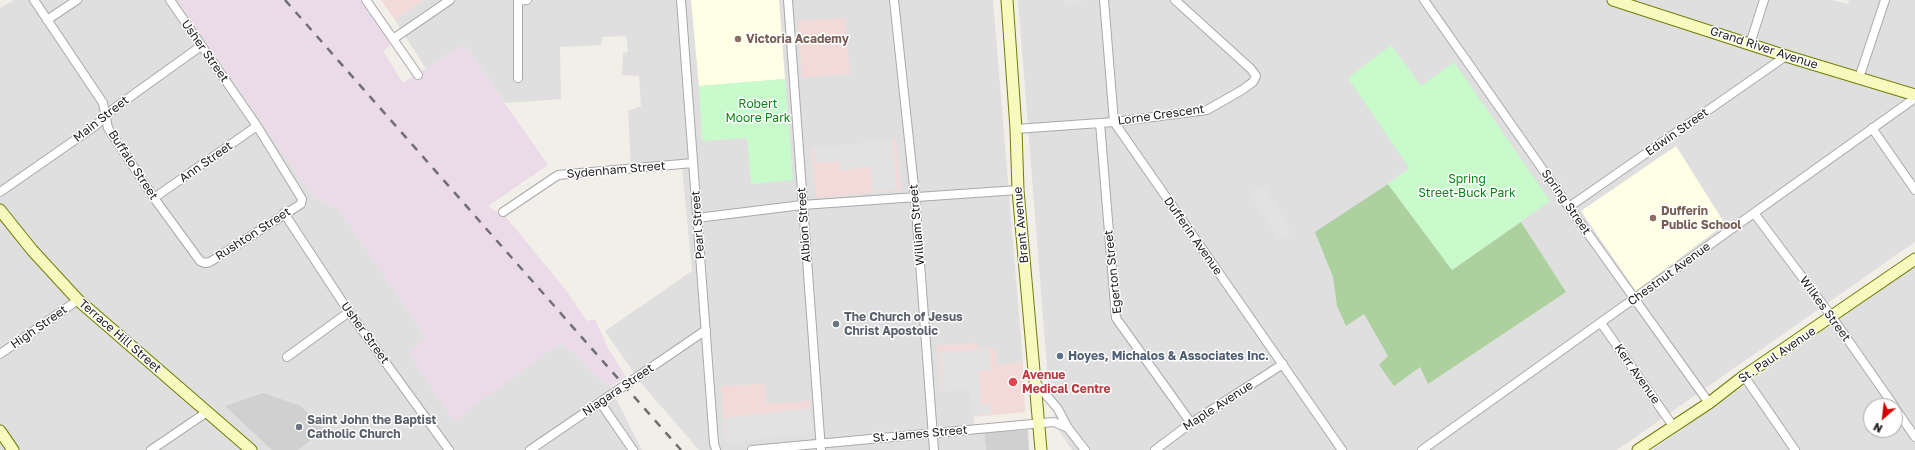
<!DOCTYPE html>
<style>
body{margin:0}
#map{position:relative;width:1915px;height:450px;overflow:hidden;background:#f2efe9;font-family:"Golos Text",sans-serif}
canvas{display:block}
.north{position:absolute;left:1863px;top:398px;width:40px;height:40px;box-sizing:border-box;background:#fff;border:1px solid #a7a7a7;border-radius:50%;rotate:208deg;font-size:11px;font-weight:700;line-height:16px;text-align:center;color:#222}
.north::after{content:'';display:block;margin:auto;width:14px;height:18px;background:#d40000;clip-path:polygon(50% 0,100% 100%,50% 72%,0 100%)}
</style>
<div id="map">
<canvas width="1915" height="450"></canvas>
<div class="north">N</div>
</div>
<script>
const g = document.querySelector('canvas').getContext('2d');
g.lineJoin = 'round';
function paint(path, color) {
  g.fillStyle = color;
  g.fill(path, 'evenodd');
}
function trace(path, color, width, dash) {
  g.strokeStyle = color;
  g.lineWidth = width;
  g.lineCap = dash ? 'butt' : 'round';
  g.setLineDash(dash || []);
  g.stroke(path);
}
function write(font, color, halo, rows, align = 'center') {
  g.font = font + ' "Golos Text",sans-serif';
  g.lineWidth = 3;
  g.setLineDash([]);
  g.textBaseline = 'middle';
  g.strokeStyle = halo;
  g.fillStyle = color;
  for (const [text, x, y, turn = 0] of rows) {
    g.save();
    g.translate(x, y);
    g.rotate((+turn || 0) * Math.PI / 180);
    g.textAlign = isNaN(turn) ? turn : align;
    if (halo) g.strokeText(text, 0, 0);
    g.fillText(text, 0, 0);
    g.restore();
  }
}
paint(new Path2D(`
 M 14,0 L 177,0 L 313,196 L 339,209 L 426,337 L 409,354 L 555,347 L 560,343 L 574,353 L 595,375 L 610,387 L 642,450 L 0,450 L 0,8 Z
 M 424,0 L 993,0 L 1023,363 L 997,365 L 971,388 L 975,434 L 984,433 L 986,450 L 699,450 L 640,382 L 605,331 L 692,271 L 682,167 L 631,170 L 628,111 L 641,106 L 639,76 L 622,75 L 623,53 L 628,52 L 626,36 L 602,37 L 601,45 L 560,47 L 561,99 L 505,103 L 464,45 L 426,69 L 395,20 Z
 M 1018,0 L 1832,0 L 1848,4 L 1849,0 L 1915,0 L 1915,242 L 1617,450 L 1072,450 L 1057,428 L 1048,381 Z
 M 1915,266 L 1915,450 L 1652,450 ZM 1871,406 L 1895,406 L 1895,430 L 1871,430 Z`), '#e0dfdf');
paint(new Path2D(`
 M 381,0 L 424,0 L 395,20 Z
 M 845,18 L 850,74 L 802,78 L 798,21 Z
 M 896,139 L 901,190 L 816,198 L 811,149 Z
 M 977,343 L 979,349 L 996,349 L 997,365 L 1023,363 L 1025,412 L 974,417 L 971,388 L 941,391 L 937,346 Z
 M 765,384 L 766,404 L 810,401 L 812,431 L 725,439 L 721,386 Z`), '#f2dad9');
paint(new Path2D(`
 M 177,0 L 360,0 L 391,45 L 383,51 L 403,83 L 464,45 L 548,165 L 488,206 L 506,217 L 565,289 L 587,321 L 595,319 L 608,348 L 626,377 L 610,387 L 595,375 L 574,353 L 560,343 L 454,421 L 409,353 L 426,337 L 339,209 L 313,196 Z`), '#ebdbe8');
paint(new Path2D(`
 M 691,0 L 779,0 L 785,79 L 699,86 Z
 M 1676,146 L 1725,224 L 1636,291 L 1581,211 Z`), '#ffffe5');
paint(new Path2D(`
 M 263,393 L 301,406 L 324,430 L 298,450 L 272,450 L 225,406 Z
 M 1028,430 L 1029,450 L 986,450 L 984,433 Z`), '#d0d0d0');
paint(new Path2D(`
 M 1388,184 L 1452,270 L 1521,222 L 1566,292 L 1428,384 L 1420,367 L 1394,386 L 1379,365 L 1388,356 L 1364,314 L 1346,326 L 1337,306 L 1333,277 L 1315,232 Z`), '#add19e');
paint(new Path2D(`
 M 1391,45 L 1421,86 L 1454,62 L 1550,201 L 1452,270 L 1388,184 L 1409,168 L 1348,78 Z
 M 785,79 L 793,180 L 751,184 L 747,138 L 702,141 L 699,86 Z`), '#c8facc');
paint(new Path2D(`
 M 1064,0 L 1093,0 L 1080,1 L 1077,4 L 1064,5 Z
 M 892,140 L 897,189 L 873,191 L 870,167 L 840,170 L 839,161 L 815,163 L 813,148 Z
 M 1264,185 L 1290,226 L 1287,228 L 1290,233 L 1279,240 L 1250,194 Z
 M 989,350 L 991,370 L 979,371 L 981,405 L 990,404 L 991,414 L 973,415 L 971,390 L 942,391 L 940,352 Z
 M 810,408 L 813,432 L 727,443 L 724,418 Z`), '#e2e2e2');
const street = new Path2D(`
 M 34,0 L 103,103 L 108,128 L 154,198 L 200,261 L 205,263 L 210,262 L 301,204 L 302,199 L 257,126 L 170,0
 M 366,0 L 418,75
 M 681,0 L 714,443 L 716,450
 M 788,0 L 821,450
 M 894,0 L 915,196 L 934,450
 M 1104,0 L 1114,122 L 1342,450
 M 1424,0 L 1569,207 L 1709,403
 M 518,1 L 518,78
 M 518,1 L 527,0
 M 47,20 L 77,0
 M 393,39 L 450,0
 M 1750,44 L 1764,0
 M 1859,78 L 1885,0
 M 1100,123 L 1116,318 L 1191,423
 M 1872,128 L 1915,190
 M 1016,129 L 1114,122 L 1207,110 L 1242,90 L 1253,82 L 1256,76 L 1251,69 L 1175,0
 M 0,192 L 95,126 L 116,107 L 201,46
 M 154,198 L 257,126
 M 1569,207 L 1786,56
 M 503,212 L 558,175 L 693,163
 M 284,213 L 349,312 L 449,450
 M 1754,213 L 1832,317 L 1894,406
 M 697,218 L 802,205 L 1018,190
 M 1601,323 L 1673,426
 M 0,354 L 78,300
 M 287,357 L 349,312
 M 1744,376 L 1795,450
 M 1036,383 L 1058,409 L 1068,428 L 1085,450
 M 600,402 L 633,450
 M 1895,408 L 1915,437
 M 151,450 L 207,412
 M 530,450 L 706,330
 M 752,450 L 1054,422 L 1068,428
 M 1155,450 L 1191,423 L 1283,364
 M 1422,450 L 1915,98`);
const secondary = new Path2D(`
 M 1007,0 L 1016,129 L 1018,190 L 1041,450
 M 1613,0 L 1786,56 L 1915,95
 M 0,210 L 32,250 L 78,300 L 251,450
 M 0,431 L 13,450
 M 1638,450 L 1709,403 L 1744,376 L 1915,259`);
trace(street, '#a9a9a9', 10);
trace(secondary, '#707d05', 13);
trace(street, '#fff', 8);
trace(secondary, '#f7fabf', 11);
trace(new Path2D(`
 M 285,0 L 681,450`), '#707070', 2.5, [8, 8]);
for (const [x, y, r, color] of [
 [738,39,4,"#8d6e63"],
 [1653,218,4,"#8d6e63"],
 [836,324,4,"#6b7280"],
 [1060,356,4,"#5c6f8a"],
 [1013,382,5,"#e0444e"],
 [299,427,4,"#6b7280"]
]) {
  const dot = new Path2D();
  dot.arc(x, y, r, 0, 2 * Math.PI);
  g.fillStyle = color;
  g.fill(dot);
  trace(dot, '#fff', 1.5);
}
write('bold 12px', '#785e54', '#fff', [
 ["Victoria Academy",746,39],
 ["Dufferin",1661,211],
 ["Public School",1661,225]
], 'left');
write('12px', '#222', '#fff', [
 ["Grand River Avenue",1764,48,18],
 ["Usher Street",205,51,55],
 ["Lorne Crescent",1161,115,-8],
 ["Main Street",101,119,-38],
 ["Edwin Street",1677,132,-35],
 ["Ann Street",206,162,-35],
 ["Buffalo Street",133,165,57],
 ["Sydenham Street",616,170,-5],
 ["Spring Street",1566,202,55],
 ["Pearl Street",698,225,-94],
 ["Albion Street",804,225,-94],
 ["William Street",917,225,-95],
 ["Brant Avenue",1021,225,-95],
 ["Rushton Street",253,234,-33],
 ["Dufferin Avenue",1193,236,55],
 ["Egerton Street",1113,272,-96],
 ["Chestnut Avenue",1669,274,-36],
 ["Wilkes Street",1825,309,54],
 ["High Street",39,327,-35],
 ["Usher Street",365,333,54],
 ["Terrace Hill Street",120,336,41],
 ["St. Paul Avenue",1777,355,-34],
 ["Kerr Avenue",1637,374,55],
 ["Niagara Street",618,390,-34],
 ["Maple Avenue",1218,406,-33],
 ["St. James Street",920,434,-5]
]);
write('12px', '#0c8416', '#fff', [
 ["Robert",758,104],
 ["Moore Park",758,118],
 ["Spring",1467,179],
 ["Street-Buck Park",1467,193]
]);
write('bold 12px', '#5b616d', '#fff', [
 ["The Church of Jesus",844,317],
 ["Christ Apostolic",844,331],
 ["Saint John the Baptist",307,420],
 ["Catholic Church",307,434]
], 'left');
write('bold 12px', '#4e5e75', '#fff', [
 ["Hoyes, Michalos & Associates Inc.",1068,356]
], 'left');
write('bold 12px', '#be3a42', '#fff', [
 ["Avenue",1022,375],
 ["Medical Centre",1022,389]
], 'left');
</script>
